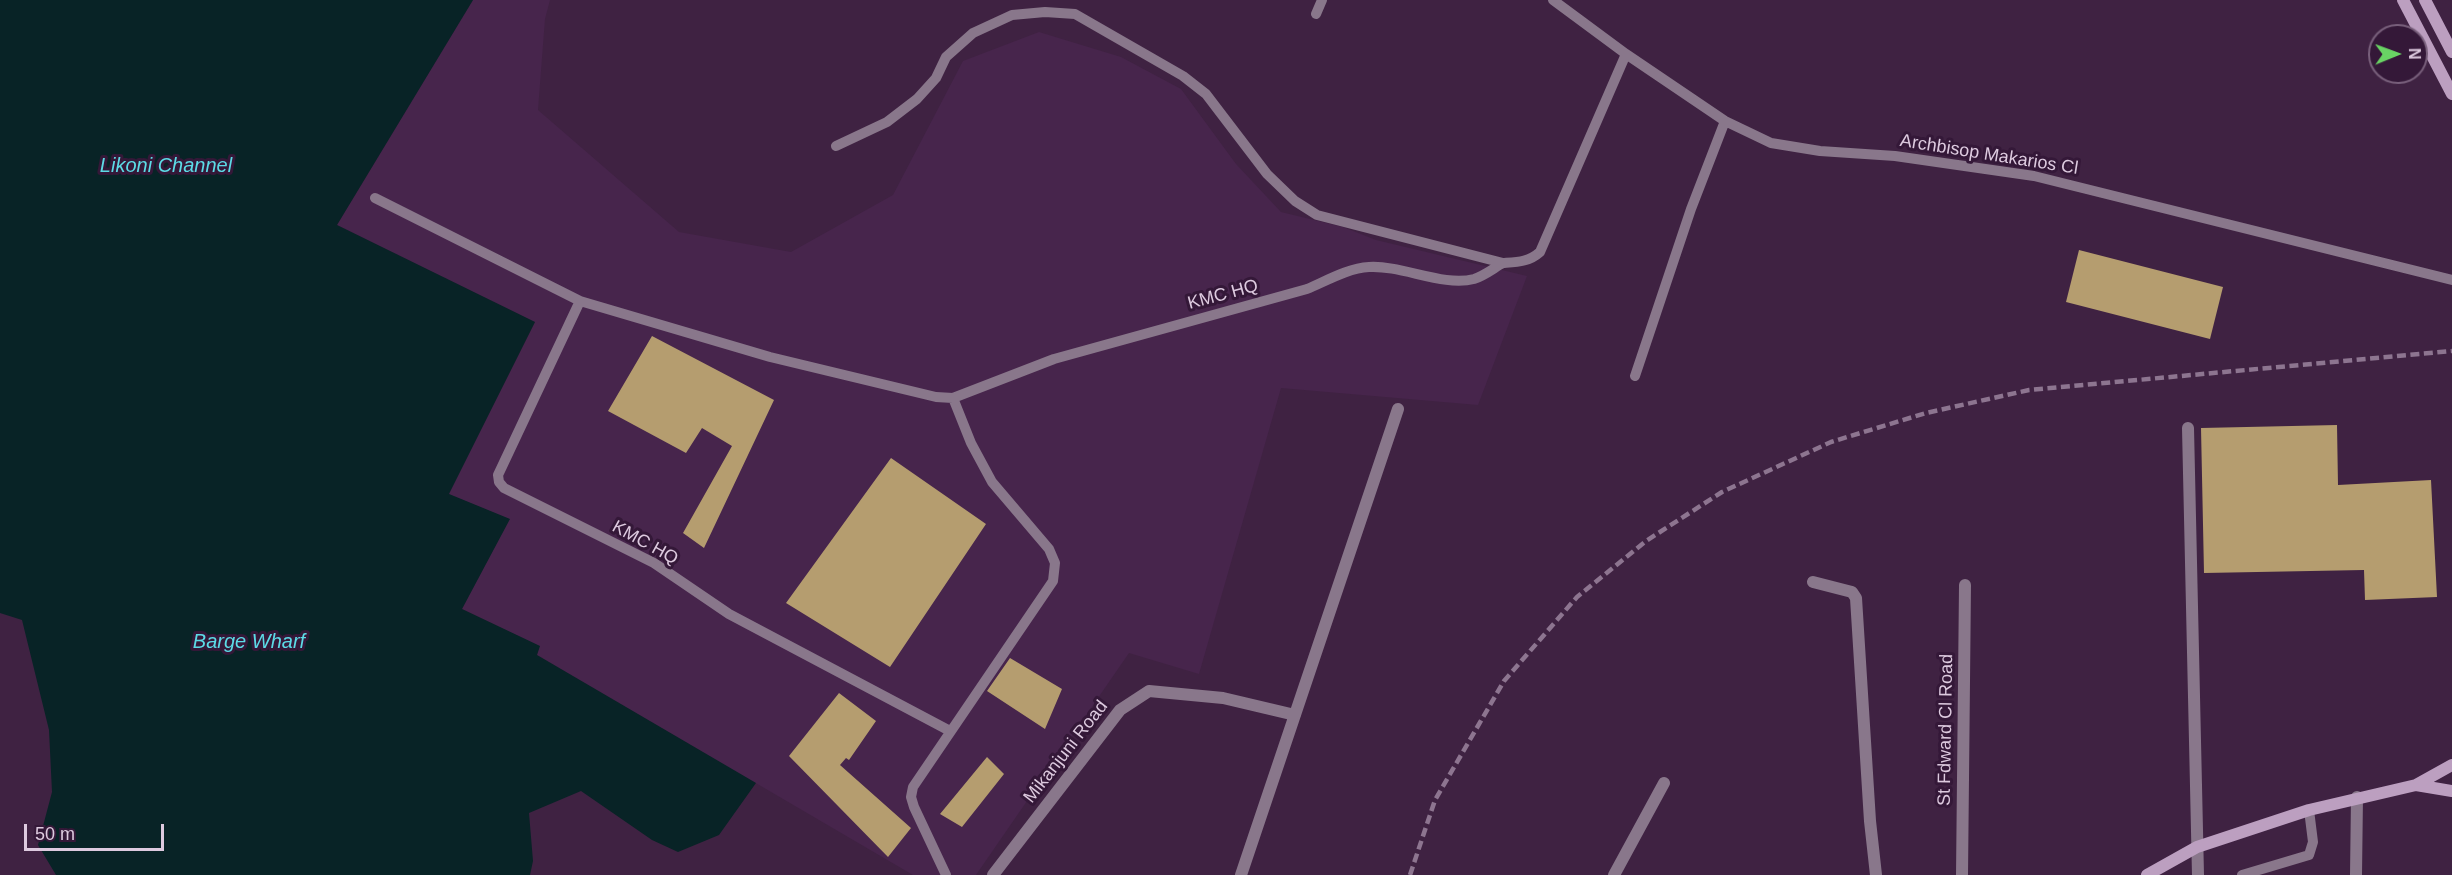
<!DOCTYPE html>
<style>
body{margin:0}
#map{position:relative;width:2452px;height:875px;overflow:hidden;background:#3f2242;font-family:Helvetica,sans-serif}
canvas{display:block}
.north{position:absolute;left:2368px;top:24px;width:60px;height:60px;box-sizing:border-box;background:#341838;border:2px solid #785f7b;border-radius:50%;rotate:89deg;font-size:16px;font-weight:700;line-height:24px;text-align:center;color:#ddcadf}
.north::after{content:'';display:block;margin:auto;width:21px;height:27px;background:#69d464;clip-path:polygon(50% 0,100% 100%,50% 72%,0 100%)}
.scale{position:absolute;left:24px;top:824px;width:140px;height:27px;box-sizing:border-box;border:3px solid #ddcadf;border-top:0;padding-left:8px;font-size:18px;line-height:21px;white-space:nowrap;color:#ddcadf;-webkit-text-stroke:4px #341838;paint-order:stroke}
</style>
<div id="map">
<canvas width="2452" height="875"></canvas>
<div class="north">N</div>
<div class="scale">50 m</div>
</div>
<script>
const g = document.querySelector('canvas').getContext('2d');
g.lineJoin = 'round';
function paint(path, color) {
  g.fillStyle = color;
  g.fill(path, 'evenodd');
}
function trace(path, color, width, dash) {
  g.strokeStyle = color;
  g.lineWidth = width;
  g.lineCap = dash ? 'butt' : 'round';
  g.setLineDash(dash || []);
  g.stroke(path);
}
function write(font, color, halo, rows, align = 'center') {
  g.font = font + ' Helvetica,sans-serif';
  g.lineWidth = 6;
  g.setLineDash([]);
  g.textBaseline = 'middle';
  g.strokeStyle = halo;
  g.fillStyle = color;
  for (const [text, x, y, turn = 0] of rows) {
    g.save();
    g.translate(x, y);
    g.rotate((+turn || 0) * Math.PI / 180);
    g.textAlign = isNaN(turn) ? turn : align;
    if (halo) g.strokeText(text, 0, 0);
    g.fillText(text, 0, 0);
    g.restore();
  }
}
paint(new Path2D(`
 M 473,0 L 550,0 L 545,19 L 538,110 L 679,232 L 791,252 L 893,195 L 963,61 L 1039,32 L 1121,57 L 1181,89 L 1236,164 L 1281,212 L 1343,227 L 1376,240 L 1527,276 L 1478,405 L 1281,388 L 1199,674 L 1129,653 L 976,875 L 913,875 L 537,655 L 539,646 L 462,609 L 509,519 L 448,494 L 535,322 L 337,225 Z`), '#47254c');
paint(new Path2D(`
 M 0,0 L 473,0 L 337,225 L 535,322 L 449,494 L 510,519 L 462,609 L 540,646 L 537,655 L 756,783 L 719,835 L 678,852 L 652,840 L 581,791 L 529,813 L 533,861 L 530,875 L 56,875 L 38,845 L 52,792 L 49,730 L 22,620 L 0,613 Z`), '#082326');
paint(new Path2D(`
 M 2079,250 L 2223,287 L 2210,339 L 2066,302 Z
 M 652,336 L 774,400 L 704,548 L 683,533 L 732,446 L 702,428 L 686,453 L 608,411 Z
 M 2337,425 L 2338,485 L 2431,480 L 2437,597 L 2365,600 L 2364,570 L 2204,573 L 2201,428 Z
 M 891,458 L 986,524 L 890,667 L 786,603 Z
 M 1010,658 L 1062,689 L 1045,729 L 987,691 Z
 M 839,693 L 876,721 L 849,760 L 846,758 L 840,765 L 911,828 L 888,857 L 789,756 Z
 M 987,757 L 1004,774 L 962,827 L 940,814 Z`), '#b59d6f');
trace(new Path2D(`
 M 1553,0 L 1626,54 L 1725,121 L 1771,143 L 1820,151 L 1895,156 L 2034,176 L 2452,280
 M 1316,14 L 1322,0
 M 836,146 L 887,122 L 917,99 L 936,78 L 946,57 L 973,33 L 1012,15 L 1045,12 L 1075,14 L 1183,76 L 1206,94 L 1267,174 L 1295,201 L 1317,215 L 1503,263 C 1517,262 1529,262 1540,252 L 1626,54
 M 375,198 L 580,301 L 770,357 L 936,397 L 953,398 L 1054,359 L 1307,289 C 1326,281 1348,268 1369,267 C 1402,265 1443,287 1474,279 C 1484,276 1494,268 1503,263
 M 580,301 L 498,475 L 499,482 L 504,488 L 654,563 L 729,614 L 950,731
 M 1635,376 L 1691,209 L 1725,121
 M 946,875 L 914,807 L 911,797 L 913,787 L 1053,581 L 1055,563 L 1049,549 L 992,482 L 971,443 L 953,398
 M 2242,875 L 2309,855 L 2313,842 L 2309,810`), '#89778b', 10);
trace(new Path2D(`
 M 2188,428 L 2198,875
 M 1813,582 L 1852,592 L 1856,598 L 1870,821 L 1876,875
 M 993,875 L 1120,710 L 1149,691 L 1223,698 L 1295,715
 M 1241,875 L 1398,409
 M 1614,875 L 1664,783
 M 1962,875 L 1965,585
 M 2356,875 L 2357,797`), '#89778b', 12);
trace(new Path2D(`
 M 2403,0 L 2452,94
 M 2425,0 L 2452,52
 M 2416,785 L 2452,791
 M 2147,875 L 2197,847 L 2309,810 L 2416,785 L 2452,765`), '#bc9fc0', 12);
trace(new Path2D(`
 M 1410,875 L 1435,800 L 1504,681 L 1577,597 L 1646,541 L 1722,492 L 1831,442 L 1926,413 L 2029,390 L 2452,351`), '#8d7590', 4.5, [9, 4.5]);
write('18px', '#ddcadf', '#341838', [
 ["Archbisop Makarios Cl",1989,155,9],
 ["KMC HQ",1223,295,-15],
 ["KMC HQ",645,543,29],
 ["St Fdward Cl Road",1946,730,-89],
 ["Mikanjuni Road",1066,752,-52]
]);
write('italic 20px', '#5cdbe6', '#341838', [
 ["Likoni Channel",166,166],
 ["Barge Wharf",249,642]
]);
</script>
